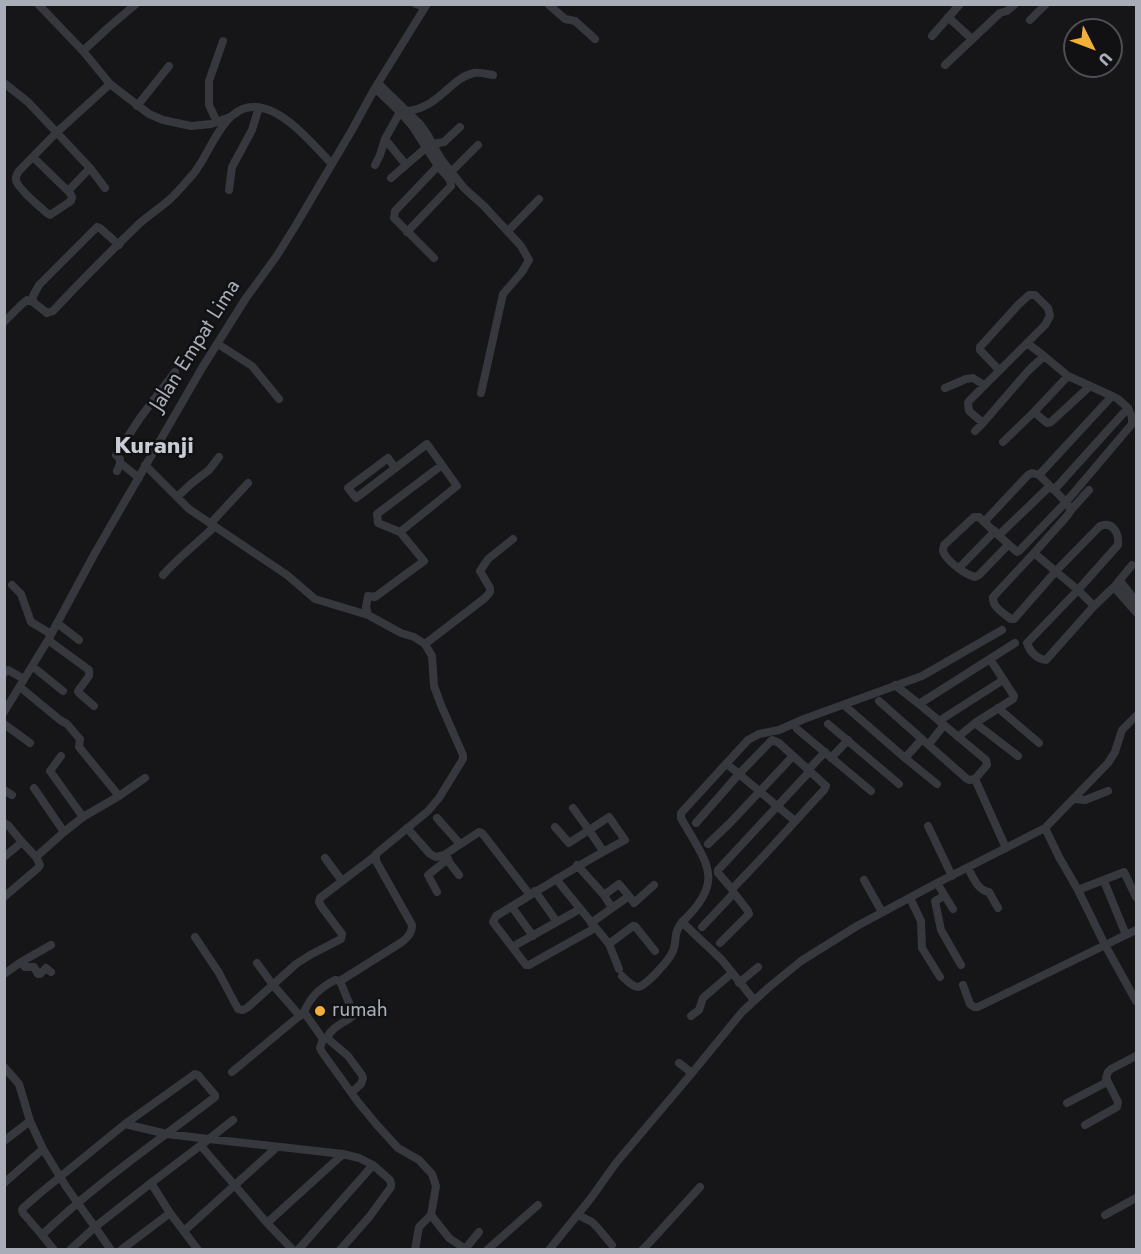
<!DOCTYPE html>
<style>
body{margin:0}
#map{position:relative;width:1141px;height:1254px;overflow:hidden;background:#161618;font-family:Jost,sans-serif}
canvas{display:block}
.frame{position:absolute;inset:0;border:6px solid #a8adb8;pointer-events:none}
.north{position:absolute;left:1063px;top:18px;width:60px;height:60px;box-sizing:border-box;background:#111113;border:2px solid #4d4f55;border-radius:50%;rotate:132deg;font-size:16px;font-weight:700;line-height:24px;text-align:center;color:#a8adb8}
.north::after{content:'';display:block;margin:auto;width:21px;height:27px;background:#f2b134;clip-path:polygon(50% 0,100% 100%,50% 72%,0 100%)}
</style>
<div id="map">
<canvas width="1141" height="1254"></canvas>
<div class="frame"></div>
<div class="north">U</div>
</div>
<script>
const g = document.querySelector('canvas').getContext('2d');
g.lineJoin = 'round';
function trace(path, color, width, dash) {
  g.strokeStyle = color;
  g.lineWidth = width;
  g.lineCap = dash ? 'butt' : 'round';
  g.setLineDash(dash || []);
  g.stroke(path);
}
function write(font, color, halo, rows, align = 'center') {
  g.font = font + ' Jost,sans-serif';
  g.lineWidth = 5;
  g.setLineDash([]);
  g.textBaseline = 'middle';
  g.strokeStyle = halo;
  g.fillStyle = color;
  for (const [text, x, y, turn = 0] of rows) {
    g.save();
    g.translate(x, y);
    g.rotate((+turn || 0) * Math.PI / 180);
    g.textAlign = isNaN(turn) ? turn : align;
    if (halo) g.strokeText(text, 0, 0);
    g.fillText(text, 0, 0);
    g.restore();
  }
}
trace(new Path2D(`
 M 38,4 L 83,51 L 110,84 L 149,114 L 163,120 L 191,126 L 211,124 L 230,117
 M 416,4 L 425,7
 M 548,4 L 565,19 L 575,21 L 595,39
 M 948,17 L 972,39
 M 1030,20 L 1046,4
 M 932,36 L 960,4
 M 83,51 L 110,26 L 136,4
 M 945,65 L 1000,13 L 1007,11 L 1015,4
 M 4,83 L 28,102 L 90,168 L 105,188
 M 378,83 L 420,124 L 427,134 L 441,159 L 464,188 L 484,206 L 521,246 L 529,260 L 522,272 L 503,294 L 481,393
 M 375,88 L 400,112 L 413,127 L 438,166 L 450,180 L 451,186 L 407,232
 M 137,106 L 169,66
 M 407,111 C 439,108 450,78 474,73 C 480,72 487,74 493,75
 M 400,112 L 385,139 L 406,165 L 427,147
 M 217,122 L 209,105 L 209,81 L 223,41
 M 432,144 L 444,142 L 460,127
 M 33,157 L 70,193 L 72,197 L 71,201 L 50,215 L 47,213 C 40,207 17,188 16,180 C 15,177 17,174 19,171 L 56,133 L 110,84
 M 375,165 L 380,155 L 385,139
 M 451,172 L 478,145
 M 391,178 L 406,165
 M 229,190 L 232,167 L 252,130 L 259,107
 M 68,191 L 90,168
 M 508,231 L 539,199
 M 434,258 L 394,218 L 395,211 L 438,166
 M 33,302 L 33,296 L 39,285 L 97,227 L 100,228 L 119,245
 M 4,322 L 21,305 L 27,300 L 33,302 L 47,313 L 53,311 C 81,281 110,252 140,223 C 149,215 160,208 169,200 C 178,192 186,182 194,173 C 210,153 223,108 252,107 C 282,105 313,145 332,164
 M 218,344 L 252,366 L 279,399
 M 1044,356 L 1027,343 L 969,401 L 968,403 L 969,411 L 983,423 L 1028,371 L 1044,356 L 1068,376
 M 999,370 L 980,350 L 980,347 L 1019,304 L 1029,295 L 1035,295 L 1048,308 L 1050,316 L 1045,325 L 1027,343
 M 1090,386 L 1051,422 L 1047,423 L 1034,412 L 1068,376 L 1112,396 L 1039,475 L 1066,502 L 1071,510 L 1067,516 L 1034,553 L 1078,590 L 1094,606
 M 945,388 L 966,379 L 973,378 L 984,385
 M 975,431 L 983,423
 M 1003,442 L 1034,412
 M 120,464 L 120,459 L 116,455 L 140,418 L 175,372
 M 145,465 L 189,509 L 287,575 L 315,599 L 368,615 L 401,633 L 414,637 L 425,644 L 432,656 L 434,686 L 441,705 L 463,755 L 463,759 L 439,798 L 428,811 L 376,854 L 376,861 L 412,925 C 412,933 408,937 402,942 L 340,981 L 354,1015 C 345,1023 332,1026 327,1038
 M 395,468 L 388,458 L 348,488 L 356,498 L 427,444 L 457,486 L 400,532
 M 117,471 L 120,464 L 123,465 L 139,478
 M 1039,475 L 1032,473 L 1028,475 L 984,522 L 1017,552 L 1019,551 L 1066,502 L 1132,424 L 1132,417 L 1128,408
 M 1054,490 L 1128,408 L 1118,399 L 1112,396
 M 177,497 L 192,483 L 209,470 L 219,457
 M 1071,510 L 1089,490
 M 984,522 L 979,517 L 974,517 L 944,545 C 943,550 942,551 945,555 C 950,563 966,575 975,577 L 979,575 L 1008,545
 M 999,535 L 1050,486
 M 1034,553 L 993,597 C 992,607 1003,613 1011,619 L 1014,619 L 1056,571 L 1100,526 C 1113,521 1119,533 1118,545 L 1078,590 L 1027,643 C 1030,652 1037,659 1046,660 L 1094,606 L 1114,587 L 1132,565
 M 959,568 L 995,531
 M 163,575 C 178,558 196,544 213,528 L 211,523 L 248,483
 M 1120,581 L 1136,601
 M 12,585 L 21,594 L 31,622 L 51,634
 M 1114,587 L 1136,612
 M 368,615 L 366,607 L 368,596 L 375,597 L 424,561 L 400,532 L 378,523 L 377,514 L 442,465
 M 57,623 L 79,640
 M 48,640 L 89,670 L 89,676 L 78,691 L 79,693 L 94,706
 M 425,644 L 485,598 L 490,592 L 490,588 L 480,571 L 488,559 L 513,539
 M 32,666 L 63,691
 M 4,673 L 8,670 L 24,679
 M 895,685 L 919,704 L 1015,643
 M 20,687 L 60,720 L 67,724 L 80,739 L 79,747 L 119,796 L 83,817
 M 879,701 L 967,779 L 969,780 L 975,779 L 987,765 L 986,760 L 919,704
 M 844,705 L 905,758 L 922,739
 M 998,708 L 1039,743
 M 4,712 L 48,640 L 95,553 L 202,368 L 246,298 L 276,257 L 296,225 L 352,130 L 375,88 L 427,4
 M 939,721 L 1003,680
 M 975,723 L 1018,756
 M 4,724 L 30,743
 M 828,724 L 899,784
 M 797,729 L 871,791
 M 958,737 L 975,723 L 1013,699 L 1014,696 L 990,659
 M 929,744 L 944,725
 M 831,758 L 848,740
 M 905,758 L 937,784
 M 727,764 L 795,821
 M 808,770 L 825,752
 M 975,779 L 1006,848
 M 34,788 L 64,832
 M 4,790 L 12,795
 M 119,796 L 145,778
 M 1074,799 L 1085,800 L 1108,791
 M 573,808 L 589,830 L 603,851
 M 437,818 L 460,844
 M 4,823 L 8,825 L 22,842 L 4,857
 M 696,823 L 739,774 L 772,740 L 779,743 L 826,786 L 824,790 C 793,823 764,857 732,889 L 734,893 L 748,911 L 749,914 L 720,943
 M 928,826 L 952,876
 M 555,827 L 569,843 L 609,817 L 625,840 C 581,863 539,890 496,916 L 493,922 L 526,965 L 529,965 L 595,928
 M 407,828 L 430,854 L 436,857 L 444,855 L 479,832 L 482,833 L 530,895
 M 1045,828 L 1059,857 L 1078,890 L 1105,945 L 1136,1001
 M 708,844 L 729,824 L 793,756
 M 36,857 L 64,832 L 83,817 L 50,771 L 61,756
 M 445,857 L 459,875
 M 325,858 L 342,881
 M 577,865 L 604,895 L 612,908
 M 968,868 C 973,877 978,891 989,892 L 998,908
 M 556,879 L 609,944 L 633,926 L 635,926 L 655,951
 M 864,880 L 882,912
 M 1104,881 L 1126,935
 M 937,883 L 953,909
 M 732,889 L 718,873 L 718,870 L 810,771
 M 1078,890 L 1124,872 L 1136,897
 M 535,891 L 557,922
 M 437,892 L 428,875 L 448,859
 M 629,896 L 634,903 L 654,885
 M 944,896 L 935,901 L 941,930 L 961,965
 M 4,897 L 38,868 L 40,865 L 36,857 L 22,842
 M 910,898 L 921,921 L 922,948 L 940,977
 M 512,907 L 533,936
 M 682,922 C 727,880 706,863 681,818 L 681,813 L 748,740 L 759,734 L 779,730 L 804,719 L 922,676 L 1002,630
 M 591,923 L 629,896 L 619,884 L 604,895
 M 702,927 L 734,893
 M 195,937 L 219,973 L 238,1009 L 243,1010 L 247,1008 L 296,964 L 310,955 L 341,939 L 342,934 L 321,906 L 319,902 L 320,898 L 375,856
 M 609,944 L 619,969
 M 512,947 L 580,909
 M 21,962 L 51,945
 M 257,963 L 273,985 L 300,1016
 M 4,974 L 21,962 L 25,967 L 34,967 L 38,974 L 40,974 L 46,968 L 51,972
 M 622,976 C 626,980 632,987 638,987 C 646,986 668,961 672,953 C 678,942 672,935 682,922 L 722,960 L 754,1000
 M 739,983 L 758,967
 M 963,985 L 970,1004 L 974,1007 L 978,1007 L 1136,930
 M 304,1012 C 311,996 320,988 335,980 L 340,981
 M 691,1016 L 699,1010 L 703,998 L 732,973
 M 323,1039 L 327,1038 L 348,1056 L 362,1075 L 363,1078 L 361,1084 L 352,1092
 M 679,1063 L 692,1073
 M 4,1067 L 19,1084 L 30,1121 L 43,1149 L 67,1188 L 95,1227 L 151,1183 L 170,1213 L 198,1250
 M 232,1072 L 304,1012 L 323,1039 L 320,1048 L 322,1052 L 358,1102 L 377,1125 L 398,1148 L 419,1160 L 432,1174 L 436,1186 L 431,1215 L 449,1238 L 467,1250
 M 195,1074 L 198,1075 L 215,1095 L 215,1097 C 157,1142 95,1184 42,1235 L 23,1213 L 22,1210 L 23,1208 L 39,1194 L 125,1124 Z
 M 1067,1103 L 1107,1082
 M 125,1124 L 167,1134 L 209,1139 L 233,1120
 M 1085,1125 L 1117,1107 L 1118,1102 L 1106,1078 L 1108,1072 L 1111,1069 L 1136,1056
 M 4,1141 L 30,1121
 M 201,1146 L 267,1223 L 293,1250
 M 4,1183 L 43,1149
 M 151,1183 L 209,1139 L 343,1154 L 359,1158 L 373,1165 L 298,1250
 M 578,1215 L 592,1222 L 597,1227 L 612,1245
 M 1105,1215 L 1136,1198
 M 267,1223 L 343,1154
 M 184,1231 L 277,1147
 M 42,1235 L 54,1250
 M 466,1248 L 479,1232
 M 70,1250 L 95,1227 L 111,1250
 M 121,1250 L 170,1213
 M 340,1250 L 370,1216 L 391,1187 L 391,1184 L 390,1180 L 373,1165
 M 415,1250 L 419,1227 L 431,1215
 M 487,1250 L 538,1205
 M 549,1250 L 591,1198 L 616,1163 L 692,1073 L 742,1012 L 768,988 L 801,961 L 857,926 L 937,883 L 1045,828 L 1108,763 L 1115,752 L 1122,730 L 1136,716
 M 642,1250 L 650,1242 L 700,1187`), '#37383d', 8);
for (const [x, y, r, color] of [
 [320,1011,6,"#f2b134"]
]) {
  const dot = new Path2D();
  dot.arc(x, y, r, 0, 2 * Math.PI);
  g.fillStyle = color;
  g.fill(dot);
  trace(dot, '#111113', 2);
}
write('21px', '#a8adb8', '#111113', [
 ["Jalan Empat Lima",196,346,-58]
]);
write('21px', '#a8adb8', '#111113', [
 ["rumah",332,1011]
], 'left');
write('bold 24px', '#c9ccd4', '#111113', [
 ["Kuranji",154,447]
]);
</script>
